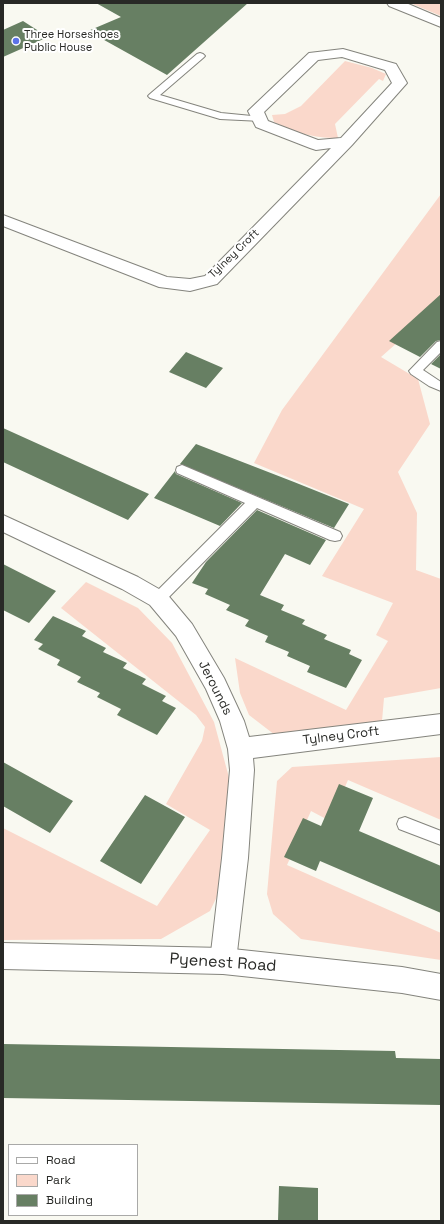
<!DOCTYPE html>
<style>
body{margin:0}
#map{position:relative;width:444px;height:1224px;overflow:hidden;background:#f9f9f1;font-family:"Space Grotesk",sans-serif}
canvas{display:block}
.frame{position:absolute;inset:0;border:4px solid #282926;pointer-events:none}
.legend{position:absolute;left:8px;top:1144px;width:130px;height:72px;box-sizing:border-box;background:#fff;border:1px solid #a9a9a8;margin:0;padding:5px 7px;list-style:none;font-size:12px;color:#282926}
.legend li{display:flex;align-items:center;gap:8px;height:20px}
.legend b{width:20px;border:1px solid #a9a9a8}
</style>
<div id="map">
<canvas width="444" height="1224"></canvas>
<div class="frame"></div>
<ul class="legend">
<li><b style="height:5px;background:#fff"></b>Road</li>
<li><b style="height:11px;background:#fad8cb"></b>Park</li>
<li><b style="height:11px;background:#677f63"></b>Building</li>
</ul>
</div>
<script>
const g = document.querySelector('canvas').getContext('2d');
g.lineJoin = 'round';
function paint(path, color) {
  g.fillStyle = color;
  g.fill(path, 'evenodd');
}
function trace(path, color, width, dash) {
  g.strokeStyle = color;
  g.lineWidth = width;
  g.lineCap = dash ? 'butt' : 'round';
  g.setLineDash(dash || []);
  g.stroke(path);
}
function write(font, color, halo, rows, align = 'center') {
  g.font = font + ' "Space Grotesk",sans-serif';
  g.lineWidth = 4;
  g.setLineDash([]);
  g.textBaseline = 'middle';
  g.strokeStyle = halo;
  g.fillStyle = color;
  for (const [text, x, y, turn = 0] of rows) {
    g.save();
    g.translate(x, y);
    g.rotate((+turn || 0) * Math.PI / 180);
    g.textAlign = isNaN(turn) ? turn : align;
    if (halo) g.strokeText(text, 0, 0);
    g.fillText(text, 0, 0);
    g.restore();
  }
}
paint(new Path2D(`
 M 410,3 L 441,3 L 441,16 Z
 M 345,61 L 372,68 L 386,74 L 383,81 L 379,79 L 335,124 L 338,138 C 312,138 297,133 274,122 L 272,115 L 285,114 L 301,106 Z
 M 441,194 L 441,304 L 381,357 L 418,379 L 430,424 L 398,472 L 417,513 L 416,570 L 441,579 L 441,688 L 384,698 L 382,721 L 372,728 L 275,735 L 249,715 L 240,693 L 235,658 L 346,710 L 388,641 L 376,635 L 393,603 L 322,576 L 364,509 L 254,463 L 282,410 Z
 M 86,582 L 138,608 L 172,643 L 214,722 L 231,785 L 224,882 L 210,911 L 161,939 L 3,940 L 3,828 L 157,906 L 210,830 L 166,804 L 202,741 L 205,727 L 196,715 L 61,608 Z
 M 441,757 L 441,820 L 348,780 L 330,821 L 311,811 L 287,865 L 441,933 L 441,960 L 301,939 L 273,914 L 267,894 L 277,781 L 292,767 Z`), '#fad8cb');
paint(new Path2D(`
 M 96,3 L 248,3 L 167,75 L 88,31 L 121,17 Z
 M 23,21 L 48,37 L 3,57 L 3,30 Z
 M 441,294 L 441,340 L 436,341 L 420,357 L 389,341 Z
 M 186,352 L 223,368 L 206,388 L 169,372 Z
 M 441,354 L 441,369 L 431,364 Z
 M 3,428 L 149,494 L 128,520 L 3,462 Z
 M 196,444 L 294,482 L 349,504 L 334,528 L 180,464 Z
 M 175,471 L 176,474 L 242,503 L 220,526 L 154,498 Z
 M 257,510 L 326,540 L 310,565 L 285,554 L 260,595 L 284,605 L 281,610 L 305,620 L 302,624 L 327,635 L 324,639 L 351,650 L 349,654 L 362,660 L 346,688 L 307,672 L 310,666 L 287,656 L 289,652 L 265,642 L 268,636 L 245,626 L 249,620 L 226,610 L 230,605 L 205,594 L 208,589 L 192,583 L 206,562 Z
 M 3,564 L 56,591 L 29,623 L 3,610 Z
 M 53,616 L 86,631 L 82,636 L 106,648 L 103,652 L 127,663 L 123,668 L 146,679 L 142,684 L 166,696 L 162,701 L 176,708 L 157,735 L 117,715 L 121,709 L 97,697 L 100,693 L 77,682 L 81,677 L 57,665 L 60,660 L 38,649 L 43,644 L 34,640 Z
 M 3,762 L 73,801 L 50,833 L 3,806 Z
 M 339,784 L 373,798 L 359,831 L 441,866 L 441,913 L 320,861 L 316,871 L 284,857 L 303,818 L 321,826 Z
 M 145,795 L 185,817 L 141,884 L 100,861 Z
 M 3,1044 L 395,1051 L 396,1058 L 441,1059 L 441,1105 L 3,1098 Z
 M 279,1186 L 318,1188 L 318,1221 L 278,1221 Z`), '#677f63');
const lane = new Path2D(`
 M 200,53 L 203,54 L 205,56 L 203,58 L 160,95 L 221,113 L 262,117 L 264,119 L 262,121 L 220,119 L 150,98 L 148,96 L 150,94 L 197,54 Z
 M 441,341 L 441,352 L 423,370 L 441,382 L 441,391 L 429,386 L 411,374 L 409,371 L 437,342 Z
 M 182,465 L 340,532 L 342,536 L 340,540 L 335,541 L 330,540 L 257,508 L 163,603 L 158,605 L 153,603 L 151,599 L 153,595 L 245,503 L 177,473 L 176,470 L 177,467 Z
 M 405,817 L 441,831 L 441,845 L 399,829 L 397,824 L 399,819 Z`);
const street = new Path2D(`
 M 387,3 L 406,3 L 441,18 L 441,27 L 389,6 Z
 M 343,49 L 396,64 L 407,83 L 352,145 L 217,284 L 190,291 L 159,287 L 3,226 L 3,215 L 167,277 L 190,279 L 205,276 L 331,148 L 316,150 L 310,148 L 256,127 L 248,111 L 309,53 ZM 342,57 L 385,70 L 392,83 L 341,138 L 318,140 L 268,121 L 264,112 L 318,60 Z
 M 3,515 L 138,577 L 166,593 L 192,624 L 224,678 L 244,721 L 249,737 L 441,714 L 441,734 L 253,758 L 254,770 L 248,858 L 236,961 L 232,970 L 223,974 L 214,970 L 210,961 L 222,858 L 230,770 L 228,749 L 220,721 L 206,689 L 176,636 L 150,605 L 122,589 L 3,532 Z`);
const secondary = new Path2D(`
 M 3,943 L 223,948 L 402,967 L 441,974 L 441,1000 L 402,993 L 223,974 L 3,969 Z`);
trace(lane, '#84847d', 2);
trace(street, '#84847d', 2);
trace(secondary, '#84847d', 2);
paint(lane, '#fff');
paint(street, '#fff');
paint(secondary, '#fff');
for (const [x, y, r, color] of [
 [16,41,4,"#5c72e8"]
]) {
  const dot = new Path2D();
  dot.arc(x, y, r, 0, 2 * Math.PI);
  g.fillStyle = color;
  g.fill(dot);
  trace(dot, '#fff', 1.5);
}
write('11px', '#282926', '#fff', [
 ["Three Horseshoes",24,35],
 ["Public House",24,48]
], 'left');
write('11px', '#282926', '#fff', [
 ["Tylney Croft",234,254,-44]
]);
write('13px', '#282926', '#fff', [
 ["Jerounds",215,688,63],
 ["Tylney Croft",341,736,-7]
]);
write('16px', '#282926', '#fff', [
 ["Pyenest Road",223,963,4]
]);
</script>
